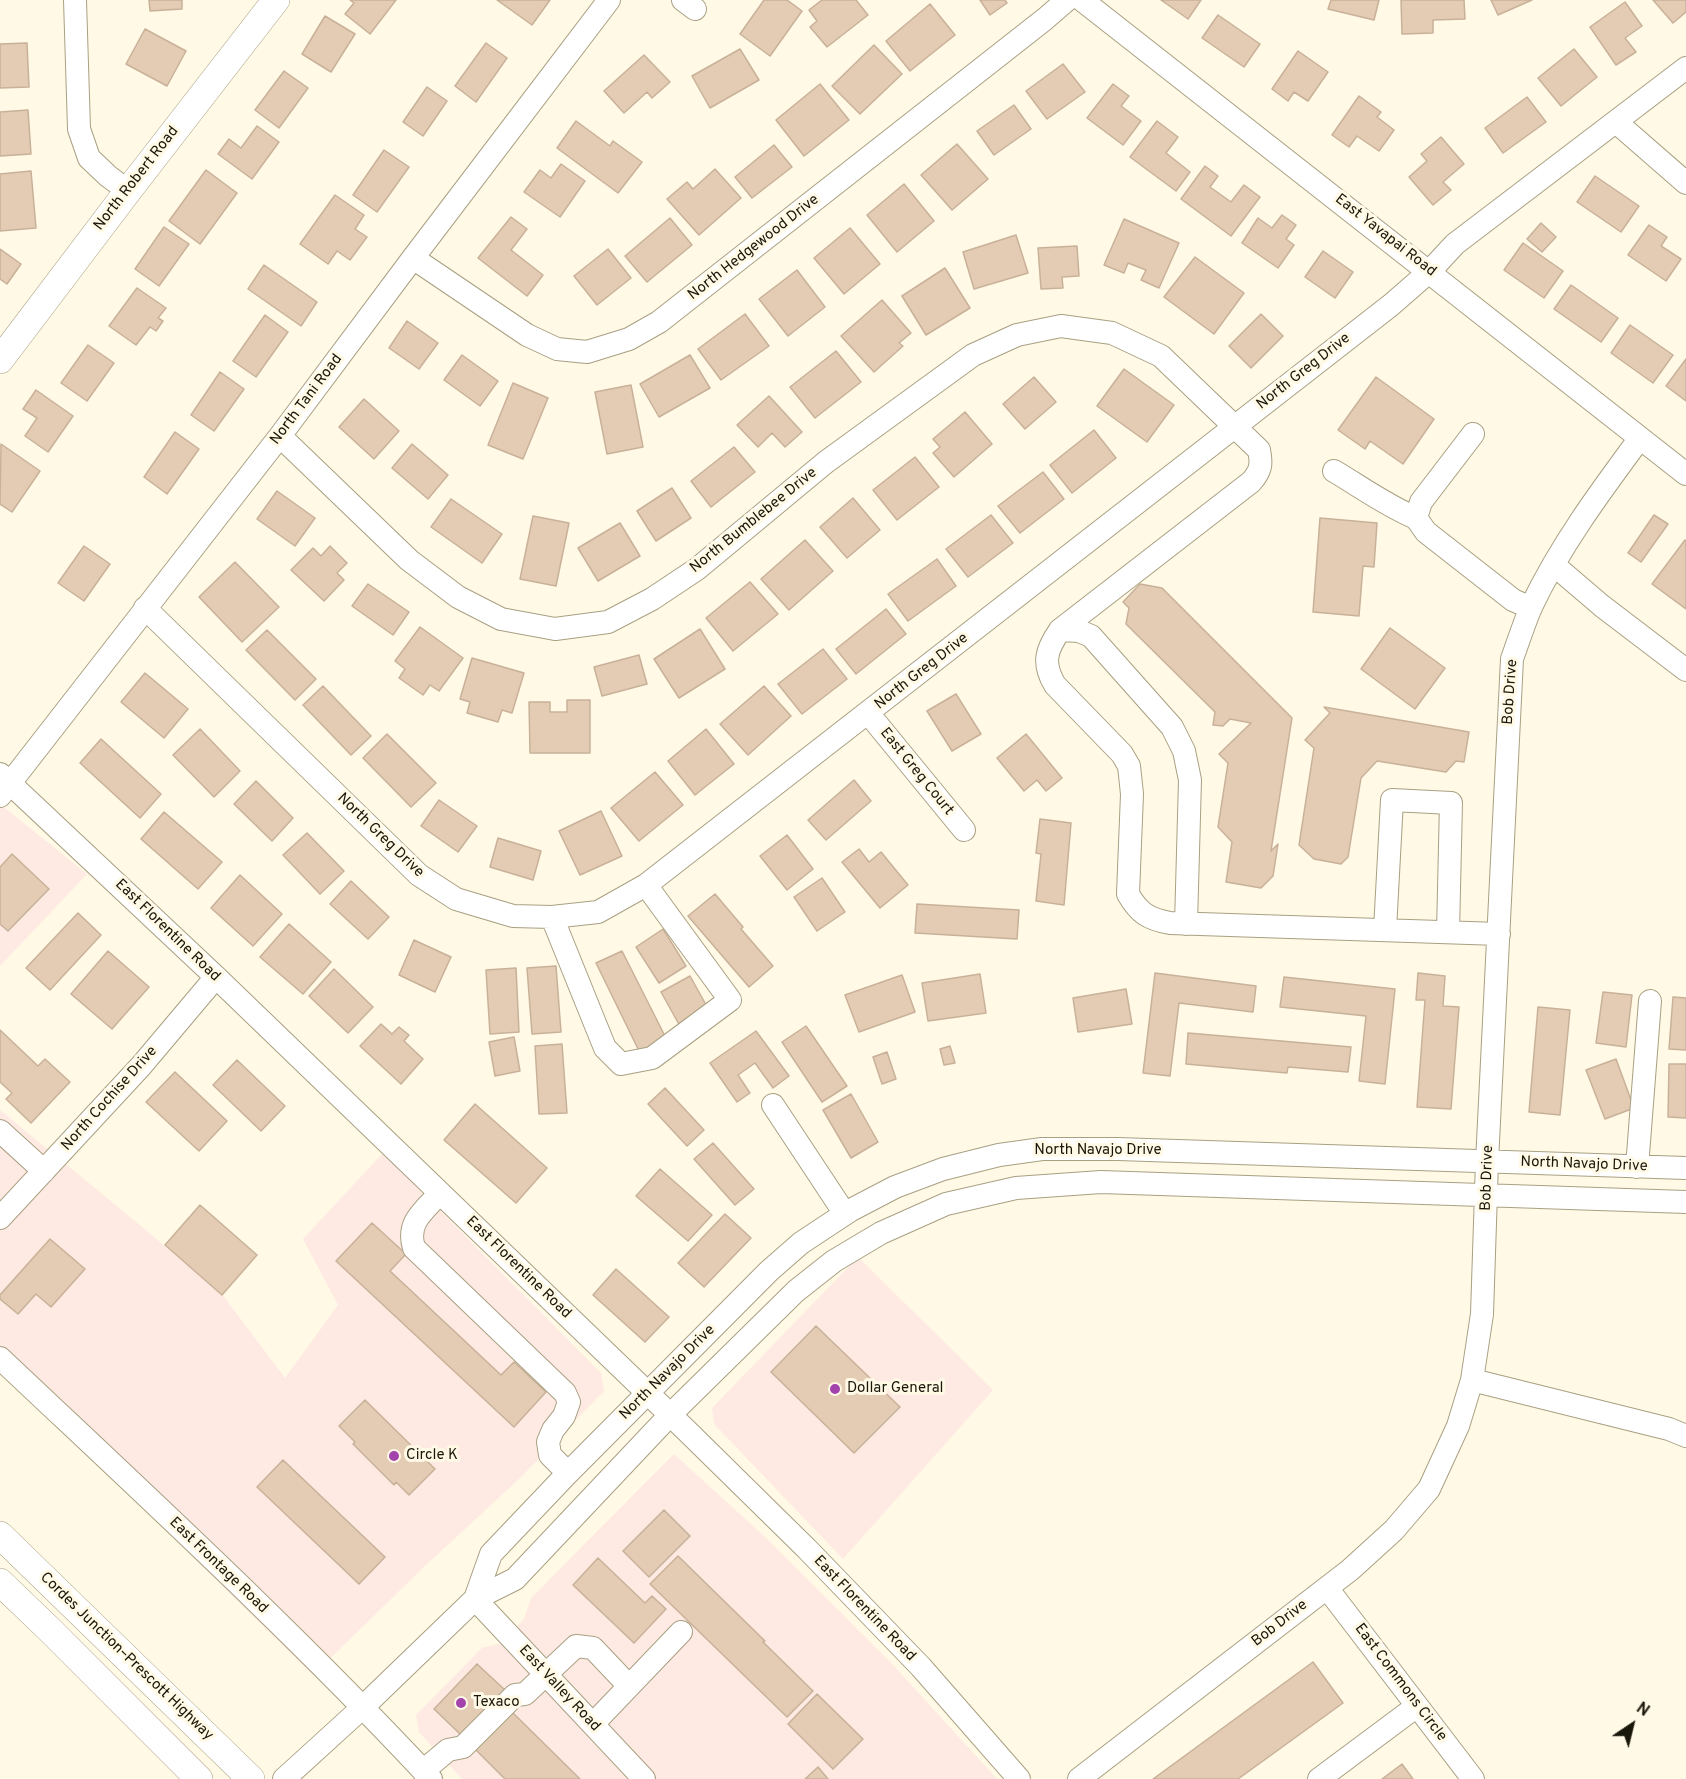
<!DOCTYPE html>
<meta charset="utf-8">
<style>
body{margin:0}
#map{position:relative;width:1686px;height:1779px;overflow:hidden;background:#fff9e6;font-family:Overpass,sans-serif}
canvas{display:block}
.north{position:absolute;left:1602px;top:1695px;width:60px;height:60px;-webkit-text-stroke:4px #fff9e6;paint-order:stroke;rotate:35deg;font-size:16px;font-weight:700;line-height:24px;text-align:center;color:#19160a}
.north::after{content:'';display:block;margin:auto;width:21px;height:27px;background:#19160a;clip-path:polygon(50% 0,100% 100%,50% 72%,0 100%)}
</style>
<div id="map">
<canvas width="1686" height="1779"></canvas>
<div class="north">N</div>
</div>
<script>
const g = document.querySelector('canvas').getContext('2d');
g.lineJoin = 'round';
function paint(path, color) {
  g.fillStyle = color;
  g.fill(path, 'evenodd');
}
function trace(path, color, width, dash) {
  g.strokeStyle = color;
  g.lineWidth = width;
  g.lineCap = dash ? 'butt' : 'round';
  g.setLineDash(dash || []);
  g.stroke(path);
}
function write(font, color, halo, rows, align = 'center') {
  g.font = font + ' Overpass,sans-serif';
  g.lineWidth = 6;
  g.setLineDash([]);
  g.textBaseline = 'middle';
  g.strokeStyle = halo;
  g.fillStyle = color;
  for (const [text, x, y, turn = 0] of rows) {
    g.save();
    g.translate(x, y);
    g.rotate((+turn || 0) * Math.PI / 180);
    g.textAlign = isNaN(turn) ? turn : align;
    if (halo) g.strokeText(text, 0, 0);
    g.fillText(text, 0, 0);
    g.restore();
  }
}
paint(new Path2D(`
 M 0,804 L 87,874 L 0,966 Z
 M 0,1110 L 147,1231 L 224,1297 L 285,1378 L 338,1305 L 303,1239 L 383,1153 L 601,1373 L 604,1391 L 519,1479 L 426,1565 L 313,1675 L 53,1420 L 0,1374 Z
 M 858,1257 L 993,1390 L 843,1559 L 714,1424 L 712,1408 Z
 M 674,1454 L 765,1537 L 895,1667 L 997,1779 L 462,1779 L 419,1732 L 416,1715 L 482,1648 L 502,1643 L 524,1619 L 531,1598 Z`), '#feeae2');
const building = new Path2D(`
 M 149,0 L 182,0 L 182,9 L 150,11 Z
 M 350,0 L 396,0 L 370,34 L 345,14 L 354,3 Z
 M 497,0 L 550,0 L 532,25 Z
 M 764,0 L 787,0 L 802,11 L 770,56 L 740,34 Z
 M 822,0 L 856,0 L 868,15 L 827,47 L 810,27 L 817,21 L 809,10 Z
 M 980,0 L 1005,0 L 1007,3 L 990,15 Z
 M 1161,0 L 1201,0 L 1188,19 Z
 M 1331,0 L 1379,0 L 1374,20 L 1328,9 Z
 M 1401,0 L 1464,0 L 1465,19 L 1433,20 L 1433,33 L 1402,34 Z
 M 1491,0 L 1532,0 L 1498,15 Z
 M 1653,0 L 1686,0 L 1686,12 L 1673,23 Z
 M 1625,2 L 1642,26 L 1625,38 L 1636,52 L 1616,65 L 1590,27 Z
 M 930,4 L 955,35 L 910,71 L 886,41 Z
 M 1218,15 L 1260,44 L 1244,67 L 1202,38 Z
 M 325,16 L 355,34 L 331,72 L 302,54 Z
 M 145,29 L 186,51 L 167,86 L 126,64 Z
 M 27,43 L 29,87 L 0,88 L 0,44 Z
 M 486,43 L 507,58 L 476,102 L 455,86 Z
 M 874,45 L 902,74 L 860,114 L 832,86 Z
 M 740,49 L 759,80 L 710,108 L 692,76 Z
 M 1574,49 L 1597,77 L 1561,106 L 1538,78 Z
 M 1298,51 L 1328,72 L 1308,101 L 1294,92 L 1288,101 L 1272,89 Z
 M 644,55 L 670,82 L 652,98 L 647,92 L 624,113 L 604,91 Z
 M 1063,64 L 1085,92 L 1047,119 L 1026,91 Z
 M 284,71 L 308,88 L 279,128 L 255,110 Z
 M 820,84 L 849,120 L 804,156 L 776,120 Z
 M 1113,84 L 1129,96 L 1121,106 L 1141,121 L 1123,145 L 1087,118 Z
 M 427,87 L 447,101 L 423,136 L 403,122 Z
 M 1359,96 L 1381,112 L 1377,117 L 1394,130 L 1379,151 L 1357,136 L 1349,147 L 1332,135 Z
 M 1527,97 L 1546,122 L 1503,153 L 1485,128 Z
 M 1014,105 L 1031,129 L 994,155 L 977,131 Z
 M 28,110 L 31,154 L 0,156 L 0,112 Z
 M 576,121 L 610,146 L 613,141 L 642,162 L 618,193 L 557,148 Z
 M 1157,121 L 1178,137 L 1166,153 L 1190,172 L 1176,191 L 1130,157 Z
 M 257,126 L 279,142 L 252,179 L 218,154 L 229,139 L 241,148 Z
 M 1441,137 L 1464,164 L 1443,182 L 1451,190 L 1433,205 L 1409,177 L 1427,161 L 1421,154 Z
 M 957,144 L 988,179 L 952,210 L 921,175 Z
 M 774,145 L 792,167 L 752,198 L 735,177 Z
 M 384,150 L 409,167 L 377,212 L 353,195 Z
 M 561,164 L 585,181 L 560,217 L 524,192 L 540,170 L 551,178 Z
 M 1205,166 L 1218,176 L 1210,187 L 1231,202 L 1244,185 L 1260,197 L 1231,236 L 1181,199 Z
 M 715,169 L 741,198 L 699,235 L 667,199 L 687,182 L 693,189 Z
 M 206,170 L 237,193 L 200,244 L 169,221 Z
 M 31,171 L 36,228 L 0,231 L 0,174 Z
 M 1595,176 L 1639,206 L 1621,232 L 1577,202 Z
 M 904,184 L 934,221 L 897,252 L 867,215 Z
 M 335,195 L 364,215 L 355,229 L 367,237 L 350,260 L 337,251 L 328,264 L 300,244 Z
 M 1282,215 L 1296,225 L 1286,239 L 1294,245 L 1278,268 L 1242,243 L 1258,218 L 1272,228 Z
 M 511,217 L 527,229 L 511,250 L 543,275 L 527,296 L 478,258 Z
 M 670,218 L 692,245 L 647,282 L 625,256 Z
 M 1124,219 L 1179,243 L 1159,288 L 1141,280 L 1146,270 L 1128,263 L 1124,273 L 1104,265 Z
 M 1541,223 L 1556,237 L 1542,252 L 1527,239 Z
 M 1649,225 L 1667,237 L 1661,246 L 1681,259 L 1666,281 L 1628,255 Z
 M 164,227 L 189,244 L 159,286 L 135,269 Z
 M 850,228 L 880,264 L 844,294 L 814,258 Z
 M 1016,235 L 1028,273 L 974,289 L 963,252 Z
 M 1523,243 L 1563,271 L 1544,298 L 1504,270 Z
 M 1077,246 L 1079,276 L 1062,277 L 1063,288 L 1041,289 L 1038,248 Z
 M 0,249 L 21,264 L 7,284 L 0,279 Z
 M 608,249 L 631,278 L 597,305 L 574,276 Z
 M 1323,251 L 1353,272 L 1335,298 L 1305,277 Z
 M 1195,257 L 1244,293 L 1214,334 L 1164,297 Z
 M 264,265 L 317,302 L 301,326 L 248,289 Z
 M 945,268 L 970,308 L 926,335 L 902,296 Z
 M 797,270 L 825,307 L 788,336 L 759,299 Z
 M 1571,285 L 1618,318 L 1601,342 L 1554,309 Z
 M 137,288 L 166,308 L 158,318 L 163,321 L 156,331 L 150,327 L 136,345 L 109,326 Z
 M 882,300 L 911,333 L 899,343 L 903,346 L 874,372 L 841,336 Z
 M 745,314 L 769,346 L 721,380 L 698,349 Z
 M 1261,314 L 1283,336 L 1251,368 L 1229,346 Z
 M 265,315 L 288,332 L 256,377 L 233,361 Z
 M 407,321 L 438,343 L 419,369 L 389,348 Z
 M 1630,325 L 1673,355 L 1653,383 L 1611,353 Z
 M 88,345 L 114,363 L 87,401 L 61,383 Z
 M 836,351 L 861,382 L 815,418 L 790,387 Z
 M 462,355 L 498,381 L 480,406 L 444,380 Z
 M 690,355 L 710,388 L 659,417 L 640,384 Z
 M 1686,359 L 1686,401 L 1666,386 Z
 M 1124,369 L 1174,405 L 1147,442 L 1097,406 Z
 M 220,372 L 244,389 L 214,431 L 191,415 Z
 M 1034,377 L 1056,402 L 1025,429 L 1003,404 Z
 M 1376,377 L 1434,419 L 1403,464 L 1370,441 L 1365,449 L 1338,430 Z
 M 513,383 L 548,398 L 523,459 L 488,445 Z
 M 631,385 L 643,447 L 607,454 L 595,392 Z
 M 36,390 L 73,416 L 48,452 L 25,436 L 37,418 L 23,409 Z
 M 769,396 L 802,432 L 785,447 L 772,433 L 758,447 L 737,425 Z
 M 364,399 L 399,431 L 374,459 L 339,427 Z
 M 965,412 L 992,444 L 954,477 L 933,453 L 940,447 L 933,439 Z
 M 1094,430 L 1116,458 L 1072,493 L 1050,465 Z
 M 175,432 L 199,449 L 167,494 L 144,477 Z
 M 1,444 L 40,471 L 12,512 L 0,504 Z
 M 412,444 L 448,475 L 428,499 L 392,468 Z
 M 734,447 L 755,472 L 711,507 L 691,481 Z
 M 915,457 L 939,487 L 897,520 L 873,490 Z
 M 1043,472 L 1064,499 L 1020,533 L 998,506 Z
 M 672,488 L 691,518 L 656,541 L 637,511 Z
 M 277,491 L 315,518 L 295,546 L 257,519 Z
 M 853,498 L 880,530 L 847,558 L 820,527 Z
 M 451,499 L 502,534 L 482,563 L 431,527 Z
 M 991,515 L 1013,543 L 968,577 L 946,549 Z
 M 1654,515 L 1668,524 L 1641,562 L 1628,553 Z
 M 533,516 L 569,523 L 556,586 L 520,579 Z
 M 1320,518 L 1377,523 L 1374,567 L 1363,566 L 1359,616 L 1313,612 Z
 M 620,523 L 640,556 L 598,581 L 578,548 Z
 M 805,540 L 833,571 L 789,610 L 761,579 Z
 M 1685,540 L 1686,541 L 1686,609 L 1652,584 Z
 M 84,546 L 110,564 L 84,601 L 58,583 Z
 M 330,546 L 347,563 L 337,573 L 344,580 L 324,601 L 291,570 L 313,548 L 321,556 Z
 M 937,559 L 956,586 L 908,621 L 888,594 Z
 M 235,562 L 279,607 L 242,642 L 199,597 Z
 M 750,582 L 778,614 L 733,651 L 706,618 Z
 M 368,584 L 409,612 L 393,635 L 352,606 Z
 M 1140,584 L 1162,588 L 1292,718 L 1271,851 L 1278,844 L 1273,876 L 1261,888 L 1226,882 L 1232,842 L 1218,827 L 1228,763 L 1219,754 L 1251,723 L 1230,719 L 1223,726 L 1213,725 L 1215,712 L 1126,624 L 1129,608 L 1123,602 Z
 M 886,609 L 906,634 L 856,674 L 836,649 Z
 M 420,627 L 463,658 L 439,691 L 430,685 L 423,695 L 399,678 L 405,669 L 395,661 Z
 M 1390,628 L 1445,668 L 1415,709 L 1361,669 Z
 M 700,629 L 725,669 L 679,698 L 654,659 Z
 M 267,630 L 316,679 L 295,700 L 246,650 Z
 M 823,649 L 847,679 L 802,714 L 778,684 Z
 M 639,655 L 647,684 L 602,696 L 594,667 Z
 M 472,658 L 524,673 L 512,713 L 502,710 L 498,722 L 467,713 L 470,702 L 460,699 Z
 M 145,673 L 188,709 L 164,738 L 121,702 Z
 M 323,686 L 371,736 L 351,755 L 303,705 Z
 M 764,686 L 791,716 L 748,755 L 720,724 Z
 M 956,694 L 981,734 L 952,751 L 927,711 Z
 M 567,700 L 590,700 L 590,753 L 530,753 L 529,702 L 550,702 L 550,712 L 567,712 Z
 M 1324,707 L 1469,732 L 1464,762 L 1456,761 L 1446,772 L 1377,761 L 1361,778 L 1348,857 L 1341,864 L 1314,859 L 1299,845 L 1314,748 L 1305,740 L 1330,713 Z
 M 200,729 L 240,771 L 214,797 L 173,755 Z
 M 706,729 L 734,764 L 695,795 L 668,761 Z
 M 387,734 L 436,783 L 411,807 L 363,758 Z
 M 1026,734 L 1062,778 L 1046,791 L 1037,780 L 1024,791 L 997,758 Z
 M 101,739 L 161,794 L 140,818 L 80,763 Z
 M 655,772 L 683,805 L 639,841 L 611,808 Z
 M 854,780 L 871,801 L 826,840 L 808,820 Z
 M 256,781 L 293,818 L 272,841 L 234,804 Z
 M 439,800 L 477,826 L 458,852 L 421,826 Z
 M 601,811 L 622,856 L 580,875 L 559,831 Z
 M 164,812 L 222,862 L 198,889 L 141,839 Z
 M 1040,819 L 1071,823 L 1064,905 L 1036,901 L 1041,854 L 1036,853 Z
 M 307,833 L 344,871 L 320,894 L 283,855 Z
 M 787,835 L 813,869 L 787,890 L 760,856 Z
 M 498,838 L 541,851 L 533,880 L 490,867 Z
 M 859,849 L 869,862 L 881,852 L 908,885 L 880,908 L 842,862 Z
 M 12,854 L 49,889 L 8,931 L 0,924 L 0,867 Z
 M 240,875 L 282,914 L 253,946 L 211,908 Z
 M 822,878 L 845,912 L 817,931 L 794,897 Z
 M 351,881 L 389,917 L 368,939 L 330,904 Z
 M 715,894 L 743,927 L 741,929 L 773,966 L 749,987 L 688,916 Z
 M 917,904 L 1019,910 L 1017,939 L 915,933 Z
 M 78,913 L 101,935 L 50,990 L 26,968 Z
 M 289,924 L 331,962 L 303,994 L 260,957 Z
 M 663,929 L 686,966 L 659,983 L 636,947 Z
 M 414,940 L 451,957 L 435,992 L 399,975 Z
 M 108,951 L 149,987 L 112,1029 L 71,994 Z
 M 622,951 L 668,1042 L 641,1055 L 596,963 Z
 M 556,966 L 561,1032 L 532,1034 L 527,968 Z
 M 516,968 L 519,1032 L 490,1034 L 486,970 Z
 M 334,969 L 373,1007 L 348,1033 L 309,996 Z
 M 1155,973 L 1256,986 L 1253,1012 L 1179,1003 L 1170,1076 L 1143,1073 Z
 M 1418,973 L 1445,976 L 1443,1006 L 1459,1007 L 1451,1109 L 1417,1107 L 1425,1000 L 1416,1000 Z
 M 980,974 L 986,1013 L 928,1021 L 922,983 Z
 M 902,975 L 915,1012 L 859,1032 L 845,995 Z
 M 690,976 L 710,1012 L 681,1028 L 661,992 Z
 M 1284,977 L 1395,989 L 1385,1084 L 1359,1081 L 1366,1016 L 1280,1007 Z
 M 1126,989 L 1132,1024 L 1078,1032 L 1073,998 Z
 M 1603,992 L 1632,995 L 1626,1047 L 1596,1043 Z
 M 1673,997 L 1686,998 L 1686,1050 L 1669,1049 Z
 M 1538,1007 L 1570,1010 L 1560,1115 L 1529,1112 Z
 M 381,1024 L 392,1034 L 399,1027 L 409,1035 L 404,1041 L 423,1059 L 401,1084 L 360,1046 Z
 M 806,1026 L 847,1086 L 822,1102 L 782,1042 Z
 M 0,1030 L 38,1066 L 45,1059 L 70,1082 L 31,1123 L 6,1099 L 12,1093 L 0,1082 Z
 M 756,1031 L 789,1076 L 773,1088 L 755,1063 L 738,1075 L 750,1093 L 737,1102 L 710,1063 Z
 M 1188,1033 L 1351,1047 L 1348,1072 L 1288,1067 L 1287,1073 L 1186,1064 Z
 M 514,1037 L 520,1071 L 495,1076 L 489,1042 Z
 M 562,1044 L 567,1113 L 539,1114 L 535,1046 Z
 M 950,1046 L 955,1063 L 944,1065 L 940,1049 Z
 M 887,1052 L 896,1079 L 882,1084 L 873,1057 Z
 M 1616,1059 L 1634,1108 L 1605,1119 L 1586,1070 Z
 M 237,1060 L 285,1106 L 261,1131 L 213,1085 Z
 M 1669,1064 L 1686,1064 L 1686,1118 L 1668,1117 Z
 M 175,1072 L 227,1121 L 199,1151 L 146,1102 Z
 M 665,1088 L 704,1130 L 687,1146 L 648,1104 Z
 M 851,1094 L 878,1142 L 851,1158 L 823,1110 Z
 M 475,1104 L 547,1168 L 516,1203 L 444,1140 Z
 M 713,1143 L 754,1189 L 735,1205 L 694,1159 Z
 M 660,1169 L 712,1215 L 688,1241 L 636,1196 Z
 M 200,1205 L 257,1255 L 222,1295 L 165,1245 Z
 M 725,1214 L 751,1238 L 704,1287 L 678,1263 Z
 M 372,1223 L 406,1254 L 390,1271 L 501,1375 L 514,1362 L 546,1392 L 514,1427 L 336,1261 Z
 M 50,1239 L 85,1269 L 51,1307 L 36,1294 L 18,1314 L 0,1299 L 0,1295 Z
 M 616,1269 L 669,1317 L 645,1342 L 593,1295 Z
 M 816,1326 L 900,1407 L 854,1453 L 771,1372 Z
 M 365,1400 L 435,1469 L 409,1495 L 396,1482 L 394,1485 L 353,1444 L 355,1442 L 339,1426 Z
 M 283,1460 L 385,1557 L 359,1584 L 257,1487 Z
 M 664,1510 L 690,1536 L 649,1577 L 623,1551 Z
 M 678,1556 L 765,1641 L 763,1642 L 813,1691 L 787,1717 L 650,1584 Z
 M 598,1558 L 645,1603 L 652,1596 L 666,1609 L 634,1643 L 573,1585 Z
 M 1313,1662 L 1343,1703 L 1238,1779 L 1153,1779 Z
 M 477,1664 L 505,1690 L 461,1735 L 434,1709 Z
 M 817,1694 L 863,1739 L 833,1769 L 788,1724 Z
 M 511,1711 L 580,1779 L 505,1779 L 474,1748 Z
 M 1402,1764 L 1413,1779 L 1382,1779 Z
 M 818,1767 L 828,1779 L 805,1779 Z`);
paint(building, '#e4ccb4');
trace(building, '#c9b199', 1.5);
const minor = new Path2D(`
 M 75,0 L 79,129 L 89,158 L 108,176 L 128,191
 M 683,0 L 695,9
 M 1082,0 L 1686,474
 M 1616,122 L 1686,183
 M 413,258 L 527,335 L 557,349 L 587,352 L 629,339 L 659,322 L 1045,19 L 1067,0
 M 1473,434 L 1421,502 L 1416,518 L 1426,532 L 1513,600 L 1531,608
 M 280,436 L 409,560 L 458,597 L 501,619 L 555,629 L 608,622 L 652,599 L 697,569 L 826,462 L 973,355 L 1017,335 L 1061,326 L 1112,333 L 1161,356 L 1259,450 C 1262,464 1261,471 1251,482 L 1060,630 C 1046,650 1042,663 1055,685 L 1122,754 L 1129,766 L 1132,794 L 1128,894 C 1139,913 1148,919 1170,923 L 1499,934
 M 1334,471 C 1361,487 1387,506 1416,518
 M 1554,565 L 1602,606 L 1686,670
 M 145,608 L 419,875 L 456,899 L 513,916 L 552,917 L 598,912 L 646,885 L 1391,305 L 1430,271 L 1455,244 L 1686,68
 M 1060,630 L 1079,631 L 1091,636 L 1172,727 L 1184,751 L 1190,780 L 1186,924
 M 868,713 L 964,830
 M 0,774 L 216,977 L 687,1431 L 807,1549 L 921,1667 L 1019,1779
 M 0,796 L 280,436 L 413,258 L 609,0
 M 552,917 L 605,1048 L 621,1064 L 652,1058 L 730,1000 L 646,885
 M 1385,930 L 1392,800 L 1451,803 L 1448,932
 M 773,1105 L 845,1214
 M 0,1131 L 44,1171
 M 1637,1167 L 1650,1001
 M 440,1193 C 424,1211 406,1222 414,1248 L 565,1393 L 569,1402 L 564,1416 L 553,1430 L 548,1442 L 550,1455 L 568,1473
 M 0,1218 L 141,1066 L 216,977
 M 0,1358 C 146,1496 294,1632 431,1779
 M 1472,1380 L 1669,1429 L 1686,1436
 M 1327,1588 L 1473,1779
 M 475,1599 L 491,1554 L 568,1473 L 769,1271 L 801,1243 L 851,1210 L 895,1187 L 943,1169 L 999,1155 L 1042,1149 L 1118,1149 L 1686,1168
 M 475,1599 L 644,1779
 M 593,1724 L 681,1632
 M 423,1771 L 448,1750 L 463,1747 L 515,1695 L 525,1694 L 576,1646 L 593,1648 L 629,1686
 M 284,1779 L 363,1707 L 475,1599 L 515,1579 L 670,1415 L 796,1291 L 834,1261 L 881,1233 L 946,1204 L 1016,1188 L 1101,1182 L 1686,1202
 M 1079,1779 L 1350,1570 L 1394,1530 L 1429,1489 L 1458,1426 L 1472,1380 L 1482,1314 L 1487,1162 L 1512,659 C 1518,642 1524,624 1531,607 C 1560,546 1600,492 1640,438
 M 1319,1779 L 1417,1706`);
const major = new Path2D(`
 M 0,360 L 128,191 L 276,0
 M 0,1535 L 251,1779
 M 0,1582 L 50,1630 L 199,1779`);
trace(minor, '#a9a082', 24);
trace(major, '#a9a082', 28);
trace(minor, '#fff', 22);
trace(major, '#fff', 27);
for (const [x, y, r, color] of [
 [835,1389,6,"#a344ac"],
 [394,1456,6,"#a344ac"],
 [461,1703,6,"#a344ac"]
]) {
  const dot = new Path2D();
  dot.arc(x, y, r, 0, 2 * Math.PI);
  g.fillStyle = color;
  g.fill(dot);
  trace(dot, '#fff9e6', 2);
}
write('15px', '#19160a', '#fff9e6', [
 ["North Robert Road",137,179,-52],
 ["East Yavapai Road",1385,236,38],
 ["North Hedgewood Drive",754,248,-38],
 ["North Greg Drive",1304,372,-38],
 ["North Tani Road",307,400,-53],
 ["North Bumblebee Drive",754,521,-39],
 ["North Greg Drive",922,672,-38],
 ["Bob Drive",1511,692,-86],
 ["East Greg Court",916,772,51],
 ["North Greg Drive",380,836,44],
 ["East Florentine Road",167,931,44],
 ["North Cochise Drive",110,1099,-48],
 ["North Navajo Drive",1098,1151],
 ["North Navajo Drive",1584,1165,2],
 ["Bob Drive",1488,1178,-88],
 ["East Florentine Road",518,1268,44],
 ["North Navajo Drive",668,1373,-45],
 ["East Frontage Road",218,1566,44],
 ["East Florentine Road",864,1609,46],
 ["Bob Drive",1280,1624,-38],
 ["Cordes Junction–Prescott Highway",126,1657,44],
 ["East Commons Circle",1400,1683,53],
 ["East Valley Road",559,1689,47]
]);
write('15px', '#19160a', '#fff9e6', [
 ["Dollar General",847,1389],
 ["Circle K",406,1456],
 ["Texaco",473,1703]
], 'left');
</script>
